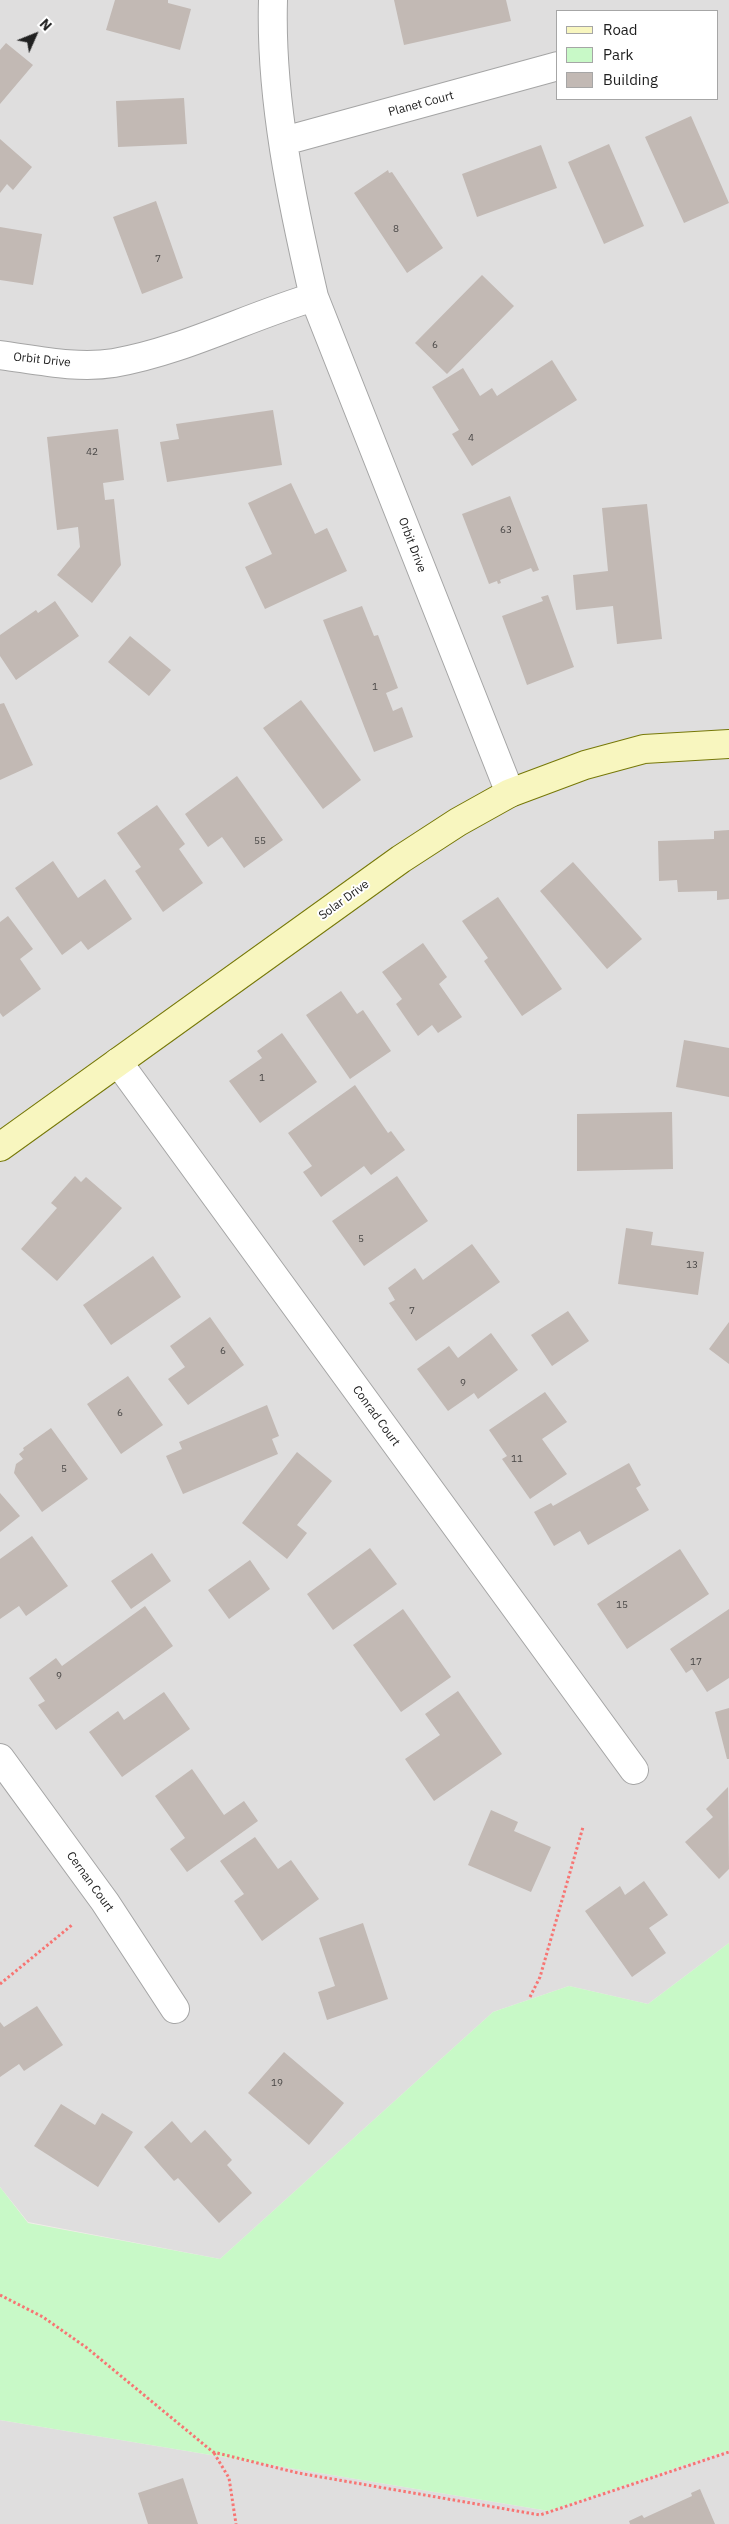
<!DOCTYPE html>
<style>
body{margin:0}
#map{position:relative;width:729px;height:2524px;overflow:hidden;background:#f1ede8;font-family:"IBM Plex Sans",sans-serif}
canvas{display:block}
.legend{position:absolute;left:556px;top:10px;width:162px;height:90px;box-sizing:border-box;background:#fff;border:1px solid #a6a6a6;margin:0;padding:6px 9px;list-style:none;font-size:15px;color:#212121}
.legend li{display:flex;align-items:center;gap:10px;height:25px}
.legend b{width:25px;border:1px solid #a6a6a6}
.north{position:absolute;left:10px;top:10px;width:50px;height:50px;-webkit-text-stroke:4px #fff;paint-order:stroke;rotate:46deg;font-size:14px;font-weight:700;line-height:20px;text-align:center;color:#212121}
.north::after{content:'';display:block;margin:auto;width:18px;height:22px;background:#212121;clip-path:polygon(50% 0,100% 100%,50% 72%,0 100%)}
</style>
<div id="map">
<canvas width="729" height="2524"></canvas>
<ul class="legend">
<li><b style="height:6px;background:#f8f6bf"></b>Road</li>
<li><b style="height:14px;background:#c8f9c7"></b>Park</li>
<li><b style="height:14px;background:#c2b9b4"></b>Building</li>
</ul>
<div class="north">N</div>
</div>
<script>
const g = document.querySelector('canvas').getContext('2d');
g.lineJoin = 'round';
function paint(path, color) {
  g.fillStyle = color;
  g.fill(path, 'evenodd');
}
function trace(path, color, width, dash) {
  g.strokeStyle = color;
  g.lineWidth = width;
  g.lineCap = dash ? 'butt' : 'round';
  g.setLineDash(dash || []);
  g.stroke(path);
}
function write(font, color, halo, rows, align = 'center') {
  g.font = font + ' "IBM Plex Sans",sans-serif';
  g.lineWidth = 4;
  g.setLineDash([]);
  g.textBaseline = 'middle';
  g.strokeStyle = halo;
  g.fillStyle = color;
  for (const [text, x, y, turn = 0] of rows) {
    g.save();
    g.translate(x, y);
    g.rotate((+turn || 0) * Math.PI / 180);
    g.textAlign = isNaN(turn) ? turn : align;
    if (halo) g.strokeText(text, 0, 0);
    g.fillText(text, 0, 0);
    g.restore();
  }
}
paint(new Path2D(`
 M 0,0 L 729,0 L 729,1943 L 648,2004 L 569,1986 L 493,2012 L 220,2259 L 28,2222 L 0,2187 ZM 558,11 L 718,11 L 718,99 L 558,99 Z
 M 0,2420 L 549,2511 L 729,2450 L 729,2524 L 0,2524 Z`), '#dfdede');
paint(new Path2D(`
 M 729,1943 L 729,2450 L 549,2511 L 0,2420 L 0,2187 L 28,2223 L 220,2259 L 493,2012 L 569,1986 L 648,2004 Z`), '#c8f9c7');
paint(new Path2D(`
 M 115,0 L 168,0 L 168,3 L 191,9 L 180,50 L 106,30 Z
 M 394,0 L 506,0 L 511,21 L 404,45 Z
 M 6,43 L 33,65 L 0,104 L 0,50 Z
 M 184,98 L 187,144 L 118,147 L 116,101 Z
 M 691,116 L 729,203 L 684,223 L 645,137 Z
 M 0,139 L 32,167 L 13,190 L 7,184 L 0,193 Z
 M 609,144 L 644,226 L 604,244 L 568,162 Z
 M 541,145 L 557,188 L 477,217 L 462,174 Z
 M 388,170 L 389,173 L 392,172 L 443,248 L 407,273 L 354,193 Z
 M 156,201 L 183,278 L 142,294 L 113,217 Z
 M 0,227 L 42,234 L 33,285 L 0,280 Z
 M 482,275 L 514,306 L 447,374 L 415,343 Z
 M 552,360 L 577,400 L 472,466 L 452,434 L 459,430 L 432,387 L 463,368 L 480,396 L 492,388 L 497,396 Z
 M 273,410 L 282,465 L 167,482 L 160,442 L 179,439 L 176,424 Z
 M 118,429 L 124,480 L 103,483 L 105,500 L 114,499 L 121,565 L 92,603 L 57,575 L 80,547 L 78,527 L 57,530 L 47,437 Z
 M 291,483 L 315,534 L 327,528 L 347,571 L 265,609 L 245,567 L 272,554 L 248,503 Z
 M 510,496 L 539,570 L 533,572 L 531,568 L 500,580 L 501,583 L 498,584 L 497,581 L 489,584 L 462,514 Z
 M 647,504 L 662,639 L 617,644 L 613,606 L 576,610 L 573,575 L 608,571 L 602,508 Z
 M 548,595 L 574,667 L 527,685 L 502,616 L 543,601 L 541,597 Z
 M 55,601 L 79,636 L 16,680 L 0,656 L 0,635 L 36,610 L 38,613 Z
 M 362,606 L 374,636 L 378,635 L 398,688 L 386,693 L 393,711 L 402,707 L 413,737 L 374,752 L 323,620 Z
 M 130,636 L 171,670 L 149,696 L 108,662 Z
 M 301,700 L 361,780 L 323,809 L 263,728 Z
 M 4,703 L 33,765 L 0,780 L 0,704 Z
 M 237,776 L 283,840 L 244,868 L 222,837 L 208,847 L 185,814 Z
 M 157,805 L 185,844 L 179,849 L 203,883 L 163,912 L 135,871 L 141,867 L 117,833 Z
 M 729,830 L 729,899 L 717,900 L 717,891 L 678,892 L 677,880 L 659,881 L 658,841 L 714,839 L 714,831 Z
 M 53,861 L 78,898 L 105,879 L 132,919 L 88,950 L 81,941 L 62,955 L 15,888 Z
 M 573,862 L 642,939 L 607,969 L 540,891 Z
 M 498,897 L 562,989 L 522,1016 L 484,961 L 488,958 L 462,921 Z
 M 8,916 L 33,949 L 20,959 L 41,989 L 3,1017 L 0,1013 L 0,922 Z
 M 423,943 L 447,977 L 439,984 L 462,1017 L 438,1033 L 432,1025 L 418,1036 L 396,1004 L 402,999 L 382,972 Z
 M 341,991 L 357,1014 L 363,1010 L 391,1051 L 350,1079 L 306,1015 Z
 M 282,1033 L 317,1082 L 260,1123 L 229,1081 L 262,1058 L 257,1051 Z
 M 684,1040 L 729,1048 L 729,1097 L 676,1087 Z
 M 355,1085 L 388,1133 L 391,1131 L 405,1150 L 371,1175 L 364,1166 L 321,1197 L 303,1172 L 312,1166 L 288,1133 Z
 M 672,1112 L 673,1169 L 577,1171 L 577,1114 Z
 M 75,1176 L 81,1182 L 86,1177 L 122,1208 L 57,1281 L 21,1249 L 57,1208 L 51,1203 Z
 M 397,1176 L 428,1221 L 364,1266 L 332,1221 Z
 M 626,1228 L 653,1232 L 651,1245 L 704,1252 L 698,1295 L 618,1284 Z
 M 472,1244 L 500,1282 L 416,1341 L 389,1303 L 395,1300 L 388,1288 L 415,1268 L 423,1280 Z
 M 153,1256 L 181,1297 L 111,1345 L 83,1305 Z
 M 568,1311 L 589,1341 L 552,1366 L 531,1335 Z
 M 210,1317 L 244,1365 L 188,1405 L 168,1379 L 185,1367 L 170,1346 Z
 M 729,1322 L 729,1364 L 709,1349 Z
 M 491,1333 L 518,1370 L 478,1399 L 474,1393 L 448,1411 L 417,1369 L 449,1346 L 458,1358 Z
 M 128,1376 L 163,1425 L 121,1454 L 87,1404 Z
 M 545,1392 L 567,1422 L 542,1439 L 567,1474 L 530,1499 L 502,1459 L 507,1456 L 489,1430 Z
 M 267,1405 L 279,1436 L 272,1439 L 278,1454 L 183,1494 L 166,1456 L 182,1449 L 179,1442 Z
 M 51,1428 L 88,1479 L 42,1512 L 14,1473 L 16,1464 L 23,1459 L 19,1454 L 24,1450 L 23,1448 Z
 M 297,1452 L 332,1481 L 297,1525 L 307,1533 L 287,1559 L 242,1523 Z
 M 629,1463 L 641,1485 L 636,1488 L 649,1510 L 588,1545 L 580,1531 L 554,1546 L 534,1512 L 551,1503 L 553,1506 Z
 M 0,1493 L 20,1516 L 0,1532 Z
 M 32,1536 L 68,1586 L 26,1616 L 19,1606 L 0,1619 L 0,1559 Z
 M 370,1548 L 397,1584 L 333,1630 L 307,1594 Z
 M 680,1549 L 709,1594 L 627,1649 L 597,1604 Z
 M 152,1553 L 171,1581 L 131,1609 L 111,1581 Z
 M 250,1560 L 270,1589 L 229,1619 L 208,1590 Z
 M 145,1606 L 173,1646 L 56,1730 L 38,1705 L 45,1701 L 29,1678 L 56,1658 L 62,1666 Z
 M 403,1609 L 451,1677 L 401,1712 L 353,1645 Z
 M 729,1609 L 729,1678 L 707,1692 L 692,1669 L 686,1673 L 670,1649 Z
 M 458,1691 L 502,1754 L 434,1801 L 405,1759 L 440,1735 L 425,1714 Z
 M 164,1692 L 190,1729 L 122,1777 L 89,1732 L 118,1711 L 124,1720 Z
 M 729,1708 L 729,1759 L 727,1759 L 715,1712 Z
 M 192,1769 L 224,1815 L 244,1801 L 258,1821 L 187,1872 L 170,1849 L 185,1838 L 155,1796 Z
 M 728,1787 L 729,1869 L 719,1879 L 685,1842 L 713,1817 L 706,1809 Z
 M 491,1810 L 518,1822 L 514,1831 L 551,1847 L 531,1892 L 468,1865 Z
 M 255,1837 L 278,1869 L 291,1860 L 319,1899 L 262,1941 L 234,1901 L 244,1894 L 220,1861 Z
 M 644,1881 L 668,1915 L 649,1928 L 666,1953 L 632,1977 L 585,1911 L 620,1886 L 625,1895 Z
 M 363,1923 L 388,1999 L 327,2020 L 318,1992 L 335,1986 L 319,1938 Z
 M 37,2006 L 63,2045 L 24,2071 L 19,2064 L 0,2077 L 0,2022 L 4,2027 Z
 M 284,2052 L 344,2103 L 309,2145 L 248,2093 Z
 M 61,2104 L 95,2125 L 102,2113 L 133,2132 L 98,2187 L 34,2146 Z
 M 172,2121 L 191,2143 L 205,2130 L 232,2160 L 227,2165 L 252,2193 L 219,2223 L 178,2178 L 174,2181 L 144,2147 Z
 M 183,2478 L 198,2524 L 148,2524 L 138,2493 Z
 M 700,2489 L 715,2524 L 630,2524 L 629,2521 L 642,2515 L 644,2518 L 692,2496 L 691,2493 Z`), '#c2b9b4');
const street = new Path2D(`
 M 273,0 C 270,98 292,202 314,297 L 510,793
 M 284,141 L 558,66
 M 0,355 C 37,360 77,369 114,363 C 183,351 247,317 314,297
 M 118,1062 L 634,1770
 M 0,1758 L 105,1902 L 175,2009`);
const secondary = new Path2D(`
 M 0,1147 L 401,859 L 458,822 L 510,793 L 585,765 L 644,749 L 729,744`);
trace(street, '#a5a5a5', 30);
trace(secondary, '#767808', 30);
trace(new Path2D(`
 M 0,1984 L 72,1925
 M 530,1997 L 540,1977 L 583,1827
 M 0,2295 L 43,2317 L 87,2348 L 213,2452 L 298,2473 L 540,2515 L 729,2452
 M 214,2453 L 229,2478 L 236,2524`), '#f77573', 3, [2.5, 2.5]);
trace(street, '#fff', 28);
trace(secondary, '#f8f6bf', 28);
write('10px', '#494746', null, [
 ["8",396,229],
 ["7",158,259],
 ["6",435,345],
 ["4",471,438],
 ["42",92,452],
 ["63",506,530],
 ["1",375,687],
 ["55",260,841],
 ["1",262,1078],
 ["5",361,1239],
 ["13",692,1265],
 ["7",412,1311],
 ["6",223,1351],
 ["9",463,1383],
 ["6",120,1413],
 ["11",517,1459],
 ["5",64,1469],
 ["15",622,1605],
 ["17",696,1662],
 ["9",59,1676],
 ["19",277,2083]
]);
write('12px', '#212121', '#fff', [
 ["Planet Court",421,104,-15],
 ["Orbit Drive",42,360,6],
 ["Orbit Drive",412,545,69],
 ["Solar Drive",344,900,-36],
 ["Conrad Court",376,1416,54],
 ["Cernan Court",90,1882,54]
]);
</script>
